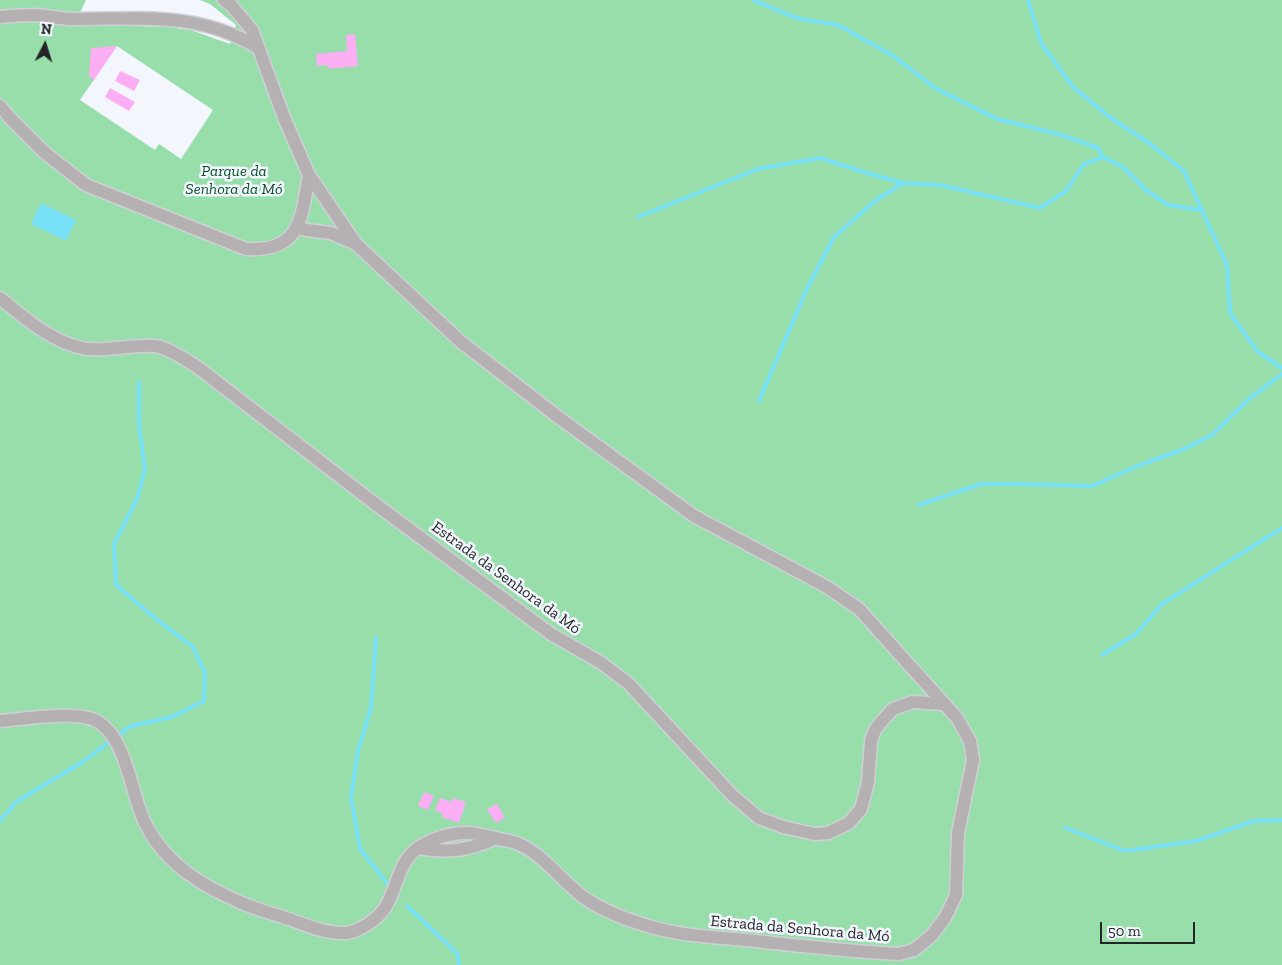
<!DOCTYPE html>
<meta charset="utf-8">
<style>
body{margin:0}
#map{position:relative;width:1282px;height:965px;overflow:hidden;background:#f4f6fe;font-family:"Zilla Slab",serif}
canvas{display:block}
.north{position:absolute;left:20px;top:20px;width:50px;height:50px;-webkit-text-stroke:4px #f4f6fe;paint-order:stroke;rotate:5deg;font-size:14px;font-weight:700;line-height:20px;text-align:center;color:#242527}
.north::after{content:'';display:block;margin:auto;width:18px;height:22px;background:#242527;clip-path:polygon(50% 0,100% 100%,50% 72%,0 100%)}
.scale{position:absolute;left:1100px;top:922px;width:95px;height:22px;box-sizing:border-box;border:2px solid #242527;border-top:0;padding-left:6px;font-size:15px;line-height:18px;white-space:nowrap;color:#242527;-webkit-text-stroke:4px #f4f6fe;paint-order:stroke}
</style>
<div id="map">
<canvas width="1282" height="965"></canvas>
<div class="north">N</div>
<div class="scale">50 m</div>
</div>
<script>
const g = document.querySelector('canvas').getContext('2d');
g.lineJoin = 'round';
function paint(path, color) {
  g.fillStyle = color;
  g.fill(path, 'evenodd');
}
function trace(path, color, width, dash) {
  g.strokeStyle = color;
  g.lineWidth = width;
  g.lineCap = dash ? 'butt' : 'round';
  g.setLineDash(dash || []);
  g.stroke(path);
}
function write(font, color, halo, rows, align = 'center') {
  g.font = font + ' "Zilla Slab",serif';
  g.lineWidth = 5;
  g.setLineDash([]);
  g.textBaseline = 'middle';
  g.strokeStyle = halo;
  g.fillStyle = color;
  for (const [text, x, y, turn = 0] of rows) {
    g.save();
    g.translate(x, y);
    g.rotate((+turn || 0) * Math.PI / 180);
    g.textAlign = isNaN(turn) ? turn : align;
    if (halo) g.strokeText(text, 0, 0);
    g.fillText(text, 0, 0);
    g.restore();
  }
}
paint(new Path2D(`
 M 0,0 L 86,0 L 75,24 L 169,27 L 191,30 L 230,44 L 236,25 L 210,4 L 200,0 L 1282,0 L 1282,965 L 0,965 ZM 117,46 L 213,110 L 181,159 L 159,144 L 155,150 L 80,100 Z`), '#98deab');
paint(new Path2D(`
 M 41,203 L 76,220 L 66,241 L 31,224 Z`), '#78e1f7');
trace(new Path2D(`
 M 753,0 L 796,18 L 838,25 L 892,55 L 935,88 L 997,119 L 1062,135 L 1098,148 L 1103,157
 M 1028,0 L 1041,43 L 1073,87 L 1111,118 L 1149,143 L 1184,171 L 1227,265 L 1230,313 L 1258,352 L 1282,368
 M 638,217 L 758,169 L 820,158 L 867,173 L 903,183 L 940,185 L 1040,208 L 1066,191 L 1084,164 L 1103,157 L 1123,167 L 1146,190 L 1168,205 L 1201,210
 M 759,401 L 806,291 L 834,237 L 875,201 L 903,183
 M 919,505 L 981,484 L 1018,484 L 1092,486 L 1135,467 L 1184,449 L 1212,435 L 1249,399 L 1282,374
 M 376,638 L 371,708 L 358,751 L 351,798 L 360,849 L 388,884
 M 1102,655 L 1136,634 L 1162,604 L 1282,528
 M 0,821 L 16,802 L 84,761 L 131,726 L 172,717 L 204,701 L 205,673 L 193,647 L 155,618 L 116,585 L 114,544 L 137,499 L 145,469 L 139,426 L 139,382
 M 1066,828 L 1125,851 L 1196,841 L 1254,821 L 1282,820
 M 407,906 L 457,953 L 459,965`), '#78e1f7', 4);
paint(new Path2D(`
 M 355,34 L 358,66 L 328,69 L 328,65 L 317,66 L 316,54 L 347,51 L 346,35 Z
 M 117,46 L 94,80 L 89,76 L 91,48 Z
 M 120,71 L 140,80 L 134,91 L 115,81 Z
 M 110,88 L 135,102 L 129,111 L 105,97 Z
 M 424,792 L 434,796 L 428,810 L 418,806 Z
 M 440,798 L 452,802 L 453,798 L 466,802 L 459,823 L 442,817 L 443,814 L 435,810 Z
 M 497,804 L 505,818 L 496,823 L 487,809 Z`), '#fbaef4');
const minor = new Path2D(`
 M 0,17 C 11,16 23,15 34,15 C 47,15 59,19 72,19 C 139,19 197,11 257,47
 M 0,106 L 10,118 L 44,152 L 86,185 L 246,249 C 301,252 301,219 309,175
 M 297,227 L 306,230 L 331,233 L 356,244
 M 0,298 C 24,318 57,346 89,349 C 111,351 133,344 155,346 C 169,348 184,359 196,366 L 378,506 L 551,634 L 600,662 L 629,684 L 732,795 L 759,818 L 783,827 L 815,834 L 828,833 L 849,823 L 861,809 L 868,782 L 871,741 L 875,730 L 882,721 L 893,709 L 913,702 L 943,704
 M 0,721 C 23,719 78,710 97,721 C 129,740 130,796 147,827 C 167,865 204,887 242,903 C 255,909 270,913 283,917 C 304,924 324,934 346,933 C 352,933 356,930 361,928 C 394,911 390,890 405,862 C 416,843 445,833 466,833 C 477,833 487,836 498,839 C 505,840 512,841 519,844 C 544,855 563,883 586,899 C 604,911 625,919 645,925 C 678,936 713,937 747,940 C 798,946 848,951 899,954 L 914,950 L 931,936 L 945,918 L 956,895 L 958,833 L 973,760 L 970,741 L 957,718 L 859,609 L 827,587 L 694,516 L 558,417 L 461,342 L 356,244 L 309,175 L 285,120 L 252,30 L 231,5 L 224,0
 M 418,848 C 449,853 468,851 496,838`);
trace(minor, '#cfd0d7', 15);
trace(minor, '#b5b1b2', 12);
write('italic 16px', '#095028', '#f4f6fe', [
 ["Parque da",234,171],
 ["Senhora da Mó",234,189]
]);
write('16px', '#242527', '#f4f6fe', [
 ["Estrada da Senhora da Mó",506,578,36],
 ["Estrada da Senhora da Mó",800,929,5]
]);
</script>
